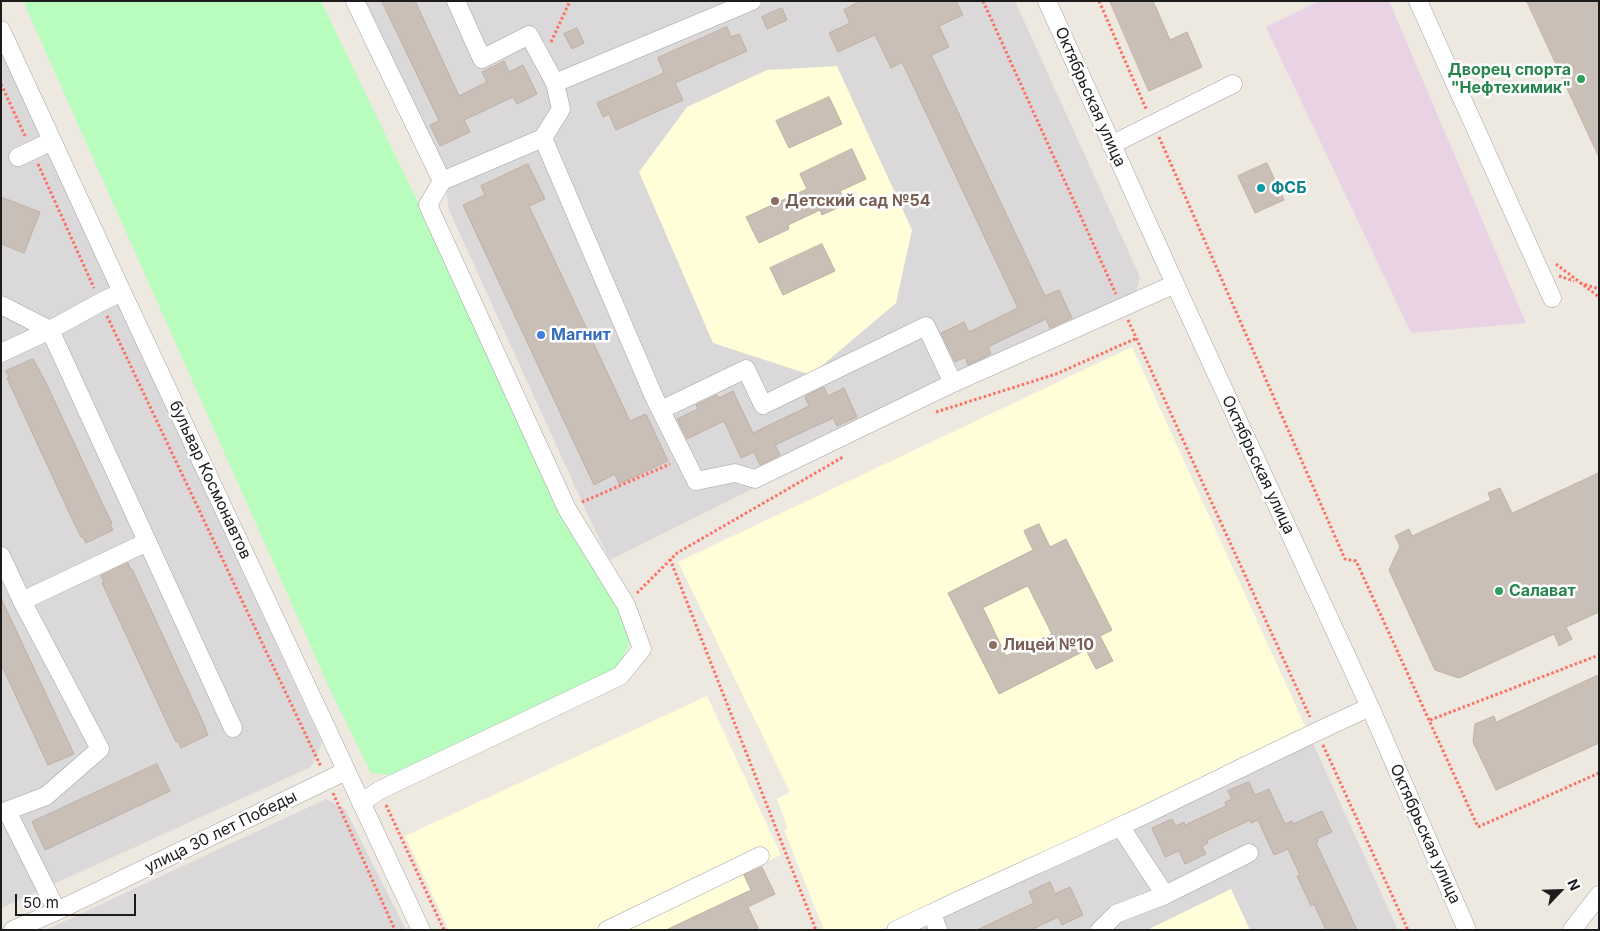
<!DOCTYPE html>
<meta charset="utf-8">
<style>
body{margin:0}
#map{position:relative;width:1600px;height:931px;overflow:hidden;background:#eee9e0;font-family:Inter,sans-serif}
canvas{display:block}
.frame{position:absolute;inset:0;border:2px solid #1c1c1c;pointer-events:none}
.north{position:absolute;left:1535px;top:866px;width:50px;height:50px;-webkit-text-stroke:4px #fff;paint-order:stroke;rotate:66deg;font-size:14px;font-weight:700;line-height:20px;text-align:center;color:#1c1c1c}
.north::after{content:'';display:block;margin:auto;width:18px;height:22px;background:#1c1c1c;clip-path:polygon(50% 0,100% 100%,50% 72%,0 100%)}
.scale{position:absolute;left:15px;top:894px;width:121px;height:22px;box-sizing:border-box;border:2px solid #1c1c1c;border-top:0;padding-left:6px;font-size:15px;line-height:18px;white-space:nowrap;color:#1c1c1c;-webkit-text-stroke:4px #fff;paint-order:stroke}
</style>
<div id="map">
<canvas width="1600" height="931"></canvas>
<div class="frame"></div>
<div class="north">N</div>
<div class="scale">50 m</div>
</div>
<script>
const g = document.querySelector('canvas').getContext('2d');
g.lineJoin = 'round';
function paint(path, color) {
  g.fillStyle = color;
  g.fill(path, 'evenodd');
}
function trace(path, color, width, dash) {
  g.strokeStyle = color;
  g.lineWidth = width;
  g.lineCap = dash ? 'butt' : 'round';
  g.setLineDash(dash || []);
  g.stroke(path);
}
function write(font, color, halo, rows, align = 'center') {
  g.font = font + ' Inter,sans-serif';
  g.lineWidth = 5;
  g.setLineDash([]);
  g.textBaseline = 'middle';
  g.strokeStyle = halo;
  g.fillStyle = color;
  for (const [text, x, y, turn = 0] of rows) {
    g.save();
    g.translate(x, y);
    g.rotate((+turn || 0) * Math.PI / 180);
    g.textAlign = isNaN(turn) ? turn : align;
    if (halo) g.strokeText(text, 0, 0);
    g.fillText(text, 0, 0);
    g.restore();
  }
}
paint(new Path2D(`
 M 365,1 L 1015,1 L 1140,277 L 1134,299 L 610,560 L 593,526 L 449,210 L 443,170 Z
 M 1,50 L 322,743 L 311,767 L 1,908 Z
 M 1306,728 L 1398,930 L 882,930 Z
 M 326,799 L 345,809 L 406,930 L 46,930 Z`), '#dad8d8');
paint(new Path2D(`
 M 1319,1 L 1389,1 L 1526,323 L 1411,333 L 1266,27 Z`), '#e8d2e4');
paint(new Path2D(`
 M 837,66 L 912,230 L 896,303 L 811,375 L 713,343 L 639,172 L 687,107 L 767,70 Z
 M 1132,347 L 1306,728 L 882,930 L 824,930 L 784,830 L 788,829 L 777,799 L 790,792 L 678,562 Z
 M 707,696 L 781,855 L 761,864 L 775,894 L 749,907 L 759,930 L 449,930 L 405,836 Z
 M 1231,889 L 1250,930 L 1147,930 Z`), '#fffed8');
paint(new Path2D(`
 M 23,1 L 321,1 L 587,553 L 612,590 L 630,642 L 619,667 L 402,777 L 371,773 L 332,694 Z`), '#b8fdbd');
const building = new Path2D(`
 M 382,1 L 415,1 L 459,96 L 487,82 L 482,72 L 504,61 L 509,72 L 523,65 L 537,94 L 517,104 L 513,97 L 464,120 L 470,132 L 440,146 L 430,125 L 439,121 Z
 M 861,1 L 956,1 L 963,15 L 939,26 L 949,47 L 931,55 L 1045,296 L 1059,290 L 1072,318 L 1050,328 L 1046,319 L 988,347 L 991,354 L 968,365 L 965,357 L 955,362 L 941,333 L 964,322 L 969,332 L 1018,308 L 902,62 L 891,68 L 875,35 L 838,52 L 829,33 L 850,23 L 844,10 Z
 M 1110,1 L 1153,1 L 1170,40 L 1187,32 L 1202,67 L 1149,91 Z
 M 1527,1 L 1599,1 L 1599,157 Z
 M 782,8 L 787,20 L 767,29 L 762,17 Z
 M 727,27 L 731,37 L 739,34 L 747,51 L 675,83 L 683,100 L 616,130 L 609,114 L 603,117 L 597,103 L 664,73 L 658,58 Z
 M 577,28 L 584,43 L 572,49 L 564,34 Z
 M 829,97 L 842,124 L 789,148 L 776,121 Z
 M 852,149 L 866,179 L 840,191 L 846,204 L 822,215 L 820,210 L 788,225 L 789,229 L 759,243 L 746,217 L 807,189 L 800,174 Z
 M 1267,163 L 1284,200 L 1255,213 L 1238,176 Z
 M 528,164 L 545,199 L 529,206 L 630,421 L 646,414 L 668,461 L 619,484 L 615,474 L 594,485 L 463,205 L 485,195 L 481,186 Z
 M 1,197 L 40,212 L 24,253 L 1,244 Z
 M 822,244 L 835,271 L 783,295 L 770,268 Z
 M 33,359 L 46,383 L 112,524 L 110,524 L 113,530 L 86,543 L 83,537 L 81,537 L 74,523 L 7,378 L 9,377 L 6,371 Z
 M 824,387 L 828,396 L 844,388 L 857,417 L 837,426 L 833,418 L 775,445 L 780,455 L 760,465 L 754,452 L 741,458 L 724,421 L 687,439 L 677,419 L 698,409 L 696,405 L 717,395 L 719,398 L 733,391 L 753,433 L 809,406 L 805,397 Z
 M 1599,473 L 1599,612 L 1566,627 L 1572,639 L 1559,646 L 1554,634 L 1459,678 L 1435,670 L 1389,570 L 1400,546 L 1395,536 L 1409,529 L 1412,536 L 1491,500 L 1488,493 L 1500,488 L 1512,513 Z
 M 1039,524 L 1050,547 L 1066,539 L 1112,630 L 1100,636 L 1113,661 L 1096,669 L 1086,650 L 999,694 L 948,593 L 1033,550 L 1024,531 ZM 1028,586 L 1052,634 L 1006,656 L 983,608 Z
 M 128,563 L 131,570 L 132,569 L 206,729 L 205,729 L 208,735 L 181,748 L 178,741 L 176,742 L 102,583 L 104,582 L 101,576 Z
 M 1,598 L 74,754 L 48,765 L 1,664 Z
 M 1599,675 L 1599,743 L 1496,790 L 1473,742 L 1475,724 L 1494,716 L 1496,722 Z
 M 157,764 L 170,791 L 45,850 L 32,822 Z
 M 1249,782 L 1255,795 L 1269,789 L 1285,824 L 1292,821 L 1293,824 L 1322,811 L 1332,832 L 1317,839 L 1318,842 L 1316,843 L 1357,930 L 1326,930 L 1314,904 L 1311,906 L 1297,876 L 1300,875 L 1288,849 L 1274,855 L 1258,820 L 1251,823 L 1250,820 L 1207,840 L 1208,843 L 1202,846 L 1206,854 L 1185,864 L 1179,851 L 1165,857 L 1152,828 L 1172,819 L 1176,826 L 1184,822 L 1185,825 L 1226,806 L 1225,802 L 1232,799 L 1228,791 Z
 M 762,867 L 775,894 L 748,907 L 759,930 L 666,930 L 751,890 L 744,875 Z
 M 1050,882 L 1055,894 L 1070,887 L 1083,915 L 1062,925 L 1058,917 L 1031,930 L 977,930 L 1034,903 L 1029,892 Z`);
paint(building, '#cabfb6');
trace(building, '#c1afa2', 1);
const minor = new Path2D(`
 M 355,1 L 442,181 L 428,205 L 567,509 L 626,605 L 642,649 L 620,676 L 380,790 L 361,803
 M 456,1 L 482,59 L 529,35 L 555,83
 M 1047,1 L 1175,284 L 1370,707 L 1467,930
 M 1418,1 L 1552,298
 M 1,30 L 122,292 L 421,930
 M 543,138 L 655,399 L 696,481 L 735,473 L 755,479 L 953,383 L 1175,284
 M 1111,145 L 1233,84
 M 18,157 L 52,141
 M 442,181 L 543,138 L 561,109 L 555,83 L 752,1
 M 122,292 L 101,302 L 50,330 L 233,728
 M 1,305 L 50,330 L 1,353
 M 661,410 L 746,369 L 763,405 L 926,326 L 953,383
 M 1,556 L 22,601 L 100,749 L 46,796 L 1,813
 M 22,601 L 147,542
 M 7,811 L 57,911
 M 1120,826 L 1165,895
 M 13,930 L 57,911 L 346,771
 M 607,930 L 760,856
 M 896,930 L 932,913
 M 938,930 L 932,913 C 994,883 1058,856 1121,826 C 1204,787 1286,745 1370,707
 M 1100,930 L 1116,914 L 1165,895 L 1249,853
 M 1572,930 L 1599,895`);
trace(minor, '#a3a3a3', 19);
trace(new Path2D(`
 M 983,1 L 1116,294
 M 1099,1 L 1147,111
 M 551,42 L 570,1
 M 1,84 L 25,136
 M 1159,137 L 1345,559 L 1356,561 L 1478,827 L 1599,773
 M 38,164 L 94,288
 M 1556,264 L 1599,297
 M 1559,276 L 1574,281
 M 1580,283 L 1599,289
 M 107,316 L 321,767
 M 1128,320 L 1310,717
 M 936,412 L 1056,374 L 1137,338
 M 582,502 L 670,464
 M 670,559 L 816,930
 M 637,593 L 677,553 L 843,457
 M 1430,720 L 1599,655
 M 1323,745 L 1408,930
 M 333,793 L 395,930
 M 386,805 L 444,930`), '#ff6e60', 3, [2.5, 2.5]);
trace(minor, '#fff', 18);
for (const [x, y, r, color] of [
 [1581,79,5,"#2e9e5b"],
 [1261,188,5,"#0f9aa8"],
 [775,201,5,"#8d6e63"],
 [541,335,5,"#3f7fe0"],
 [1499,591,5,"#2e9e5b"],
 [993,645,5,"#8d6e63"]
]) {
  const dot = new Path2D();
  dot.arc(x, y, r, 0, 2 * Math.PI);
  g.fillStyle = color;
  g.fill(dot);
  trace(dot, '#fff', 2);
}
write('bold 16px', '#27864d', '#fff', [
 ["Дворец спорта",1571,70],
 ["\"Нефтехимик\"",1571,88],
 ["Салават",1509,591,"left"]
], 'right');
write('16px', '#1c1c1c', '#fff', [
 ["Октябрьская улица",1090,97,66],
 ["Октябрьская улица",1258,465,65],
 ["бульвар Космонавтов",210,480,65],
 ["улица 30 лет Победы",221,832,-26],
 ["Октябрьская улица",1425,834,66]
]);
write('bold 16px', '#0d838f', '#fff', [
 ["ФСБ",1271,188]
], 'left');
write('bold 16px', '#785e54', '#fff', [
 ["Детский сад №54",785,201],
 ["Лицей №10",1003,645]
], 'left');
write('bold 16px', '#366cbe', '#fff', [
 ["Магнит",551,335]
], 'left');
</script>
